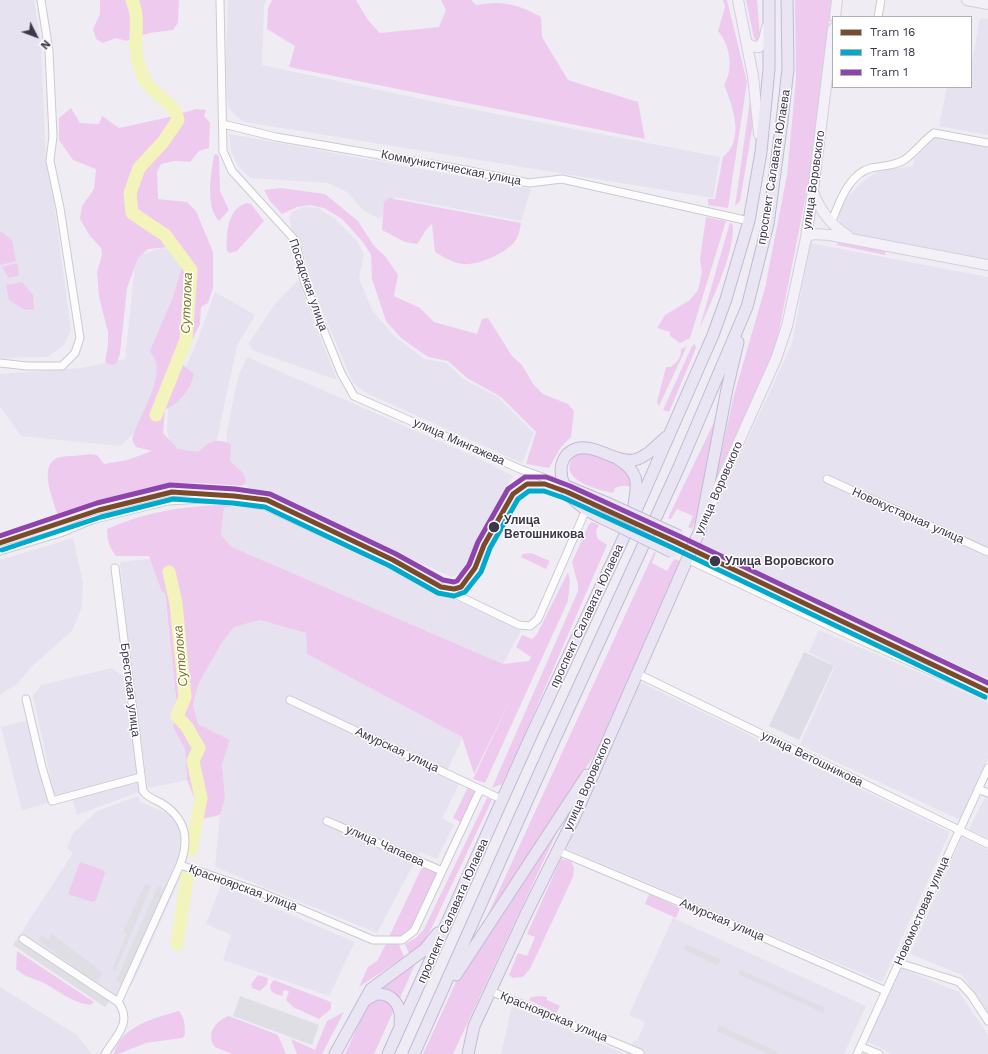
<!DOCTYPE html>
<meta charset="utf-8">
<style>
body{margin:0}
#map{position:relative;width:988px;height:1054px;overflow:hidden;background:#efedf3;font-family:"Work Sans",sans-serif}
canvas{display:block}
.legend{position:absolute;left:832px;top:16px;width:140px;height:72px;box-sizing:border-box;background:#fff;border:1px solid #b1afb7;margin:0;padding:5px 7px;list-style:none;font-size:12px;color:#3c374b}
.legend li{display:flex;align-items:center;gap:8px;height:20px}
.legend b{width:20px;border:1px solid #b1afb7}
.north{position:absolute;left:16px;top:16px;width:40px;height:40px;-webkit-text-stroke:3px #fff;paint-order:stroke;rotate:132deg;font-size:11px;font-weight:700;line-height:16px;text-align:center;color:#3c374b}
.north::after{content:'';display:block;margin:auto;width:14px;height:18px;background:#3c374b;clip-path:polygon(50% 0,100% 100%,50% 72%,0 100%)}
</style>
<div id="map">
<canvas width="988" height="1054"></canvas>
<ul class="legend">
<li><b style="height:5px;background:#7a4b2a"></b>Tram 16</li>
<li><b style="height:5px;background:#00a9ce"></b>Tram 18</li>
<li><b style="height:5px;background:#8e44ad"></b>Tram 1</li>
</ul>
<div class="north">N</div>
</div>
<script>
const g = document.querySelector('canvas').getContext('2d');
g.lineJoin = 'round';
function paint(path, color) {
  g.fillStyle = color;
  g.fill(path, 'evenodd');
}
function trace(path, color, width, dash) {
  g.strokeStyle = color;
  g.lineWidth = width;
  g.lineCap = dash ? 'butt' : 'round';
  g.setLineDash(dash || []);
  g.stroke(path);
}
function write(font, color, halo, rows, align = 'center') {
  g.font = font + ' "Work Sans",sans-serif';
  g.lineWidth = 3;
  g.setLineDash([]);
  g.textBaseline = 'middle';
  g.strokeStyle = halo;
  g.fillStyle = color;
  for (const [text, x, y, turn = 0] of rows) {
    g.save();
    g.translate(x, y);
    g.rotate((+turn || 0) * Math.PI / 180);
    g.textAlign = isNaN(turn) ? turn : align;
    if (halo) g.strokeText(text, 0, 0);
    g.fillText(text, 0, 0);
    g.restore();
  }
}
paint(new Path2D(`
 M 0,0 L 34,0 L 41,42 L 46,162 L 50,173 L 71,330 L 64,345 L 47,357 L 0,358 Z
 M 228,0 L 267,0 L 264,5 L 262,65 L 445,104 L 720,157 L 713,198 L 245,122 L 236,116 L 229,108 L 227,96 L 226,67 Z
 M 980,18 L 988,19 L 988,135 L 939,126 L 947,87 L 971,87 L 971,67 Z
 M 229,134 L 531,189 L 521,221 L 395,197 L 380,219 L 363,210 L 347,192 L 328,183 L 250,178 L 238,166 L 231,151 Z
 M 936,137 L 988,147 L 988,260 L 853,235 L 841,224 L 838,216 L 846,199 L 862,182 L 879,171 L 913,166 L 914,159 Z
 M 303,207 L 318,208 L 335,219 L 357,241 L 364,254 L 359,278 L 372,310 L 395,337 L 425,359 L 446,363 L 465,380 L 498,397 L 534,433 L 522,463 L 368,394 L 353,383 L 313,289 L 302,247 L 292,230 L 289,218 L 292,212 Z
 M 810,243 L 988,277 L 988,679 L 699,544 L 792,344 Z
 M 162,248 L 188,255 L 153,400 L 135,433 L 120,446 L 21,436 L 0,406 L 0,374 L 81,368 L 125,359 L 136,256 Z
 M 298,280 L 337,380 L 252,350 L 249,343 L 275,304 Z
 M 215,292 L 255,315 L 237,346 L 215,448 L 200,461 L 174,456 L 167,431 L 168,406 L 196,344 Z
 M 247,357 L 478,458 L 513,476 L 486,526 L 465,571 L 452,577 L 246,486 L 226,461 L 227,431 L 238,377 Z
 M 239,505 L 248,505 L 309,531 L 521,631 L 503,664 L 232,547 L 221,535 L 224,508 Z
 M 73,538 L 83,582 L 82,607 L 72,631 L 31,667 L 18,683 L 0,695 L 0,560 Z
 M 156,558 L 164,589 L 176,698 L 173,727 L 185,749 L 187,780 L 148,788 L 133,687 L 120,562 Z
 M 260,620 L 306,633 L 307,654 L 463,737 L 448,769 L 443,777 L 459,784 L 442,818 L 454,825 L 437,859 L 420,852 L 377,933 L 215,867 L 220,815 L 225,798 L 222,764 L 230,740 L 198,724 L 193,705 L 198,685 L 221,644 L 234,627 Z
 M 819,630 L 988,702 L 988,758 L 960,820 L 800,745 L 835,666 L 809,652 Z
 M 112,668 L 124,677 L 139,775 L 55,799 L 33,696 L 41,685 Z
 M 638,681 L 950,832 L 882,982 L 567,849 Z
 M 28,720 L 51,802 L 22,810 L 1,727 Z
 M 139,779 L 139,792 L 77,815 L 72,797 Z
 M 988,791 L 988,838 L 969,829 Z
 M 138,796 L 140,802 L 169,814 L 180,826 L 181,876 L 132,985 L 109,1002 L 105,1007 L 13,945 L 73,853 L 67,848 L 73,833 L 97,811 Z
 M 962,837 L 988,850 L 988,1013 L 962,975 L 910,954 Z
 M 221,885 L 355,942 L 329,996 L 223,960 L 231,935 L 206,924 Z
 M 673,918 L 866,1006 L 844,1054 L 628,1054 L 634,1040 L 637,1041 L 645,1022 L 629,1015 Z
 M 901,968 L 959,992 L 988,1035 L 988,1054 L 892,1054 L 866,1041 Z
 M 0,987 L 77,1035 L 92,1054 L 0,1054 Z
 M 512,1006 L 625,1054 L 501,1054 Z`), '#e6e2ef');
paint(new Path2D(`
 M 804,652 L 834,666 L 799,740 L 769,726 Z`), '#dedce6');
paint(new Path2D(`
 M 100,0 L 179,0 L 178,23 L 173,30 L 149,33 L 126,41 L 116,38 L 103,43 L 96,39 L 93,29 L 100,14 Z
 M 272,0 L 356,0 L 368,20 L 380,33 L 439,27 L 446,10 L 441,0 L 471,0 L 476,5 C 502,0 518,4 541,17 L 542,37 L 568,80 L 638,102 L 645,139 L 289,67 L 295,46 L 267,29 L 268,8 Z
 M 723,0 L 727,0 L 747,82 L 728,208 L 708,205 L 708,199 L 715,199 L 723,157 C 745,140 733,106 724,85 C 734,69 730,45 718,31 L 725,7 Z
 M 746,0 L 757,0 L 760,37 L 757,41 L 754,38 Z
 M 795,0 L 832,0 L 812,165 L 778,336 L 773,352 L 714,485 L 734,395 L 765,288 L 787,175 L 796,78 Z
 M 751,93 L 754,118 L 740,201 L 735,206 Z
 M 71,108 L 80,123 L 99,124 L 102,116 L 119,128 L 165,118 L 196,109 L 206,110 L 204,116 L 210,123 L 209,148 L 199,151 L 190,162 L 175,161 L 161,164 L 157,172 L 158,199 L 187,202 L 196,211 L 213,252 L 213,288 L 208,303 L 201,307 L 200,324 L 181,363 L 194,374 C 190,391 180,402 165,410 L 163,433 L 178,449 L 198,452 C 210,442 214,437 231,444 L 230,461 L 244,474 L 246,482 L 242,486 C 219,484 197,482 174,484 C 135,488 96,504 58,516 C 54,501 36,463 60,457 C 64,456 69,456 73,456 C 82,455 88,453 97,455 L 104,464 L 127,460 L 152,451 L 136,447 L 132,440 C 138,417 161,386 156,362 C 155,358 152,354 150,351 L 173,297 L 185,257 L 169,247 L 148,249 L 138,258 L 127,288 L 120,354 L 116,364 L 111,365 L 105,362 L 108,345 L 108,332 L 99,297 L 97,272 L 102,255 L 101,248 L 90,236 L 80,219 L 82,206 L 94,189 L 96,169 L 73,160 L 59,140 L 59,118 Z
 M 216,154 L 219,156 L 220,191 L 229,210 L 219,221 C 205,206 211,173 214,155 Z
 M 281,188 L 325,194 L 358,221 L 374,246 L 385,256 L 398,275 L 394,296 L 420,308 L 434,322 L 477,334 L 482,319 L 488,318 L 512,356 L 522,365 L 533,384 L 543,394 L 568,404 L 574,411 L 571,437 L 561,447 L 549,468 L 526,464 L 536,432 L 501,397 L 467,378 L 448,361 L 428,357 L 401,338 L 386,321 L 372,279 L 371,255 L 363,242 L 342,219 L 324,208 L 310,205 L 297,207 L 282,214 L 270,201 L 264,190 Z
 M 389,198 L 521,223 C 520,228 519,234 517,238 C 510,252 478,266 463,264 C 453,263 443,257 435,252 L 432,224 C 424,230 423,237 417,244 L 405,242 L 382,230 L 384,202 Z
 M 247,203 L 251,204 L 264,221 L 237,251 L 230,253 L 227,251 C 226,235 227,208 247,203 Z
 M 706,217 L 726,221 L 690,338 L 680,343 L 670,336 L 670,332 L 657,328 L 665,315 L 690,300 L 698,290 L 702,272 L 700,259 Z
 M 730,222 L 733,226 C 734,255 711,302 699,330 Z
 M 1,231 L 12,240 L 16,261 L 0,265 L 0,232 Z
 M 838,242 L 885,251 L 885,255 L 837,245 Z
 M 17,263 L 19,275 L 9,278 L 2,267 Z
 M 22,282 L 33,295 L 34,309 L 25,310 L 9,300 L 6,285 Z
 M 695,344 L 696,348 L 669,412 L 663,410 L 692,346 Z
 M 687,346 L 659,406 L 657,402 L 666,367 L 671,367 C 678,361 681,358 681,349 Z
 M 716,418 L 698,515 L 692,529 L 688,527 L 693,516 L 677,509 L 671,519 L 668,518 Z
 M 591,452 L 628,470 L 633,488 C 626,485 622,485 615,488 L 613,493 C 595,489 552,478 577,453 Z
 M 224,505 L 232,506 L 224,508 L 221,535 L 232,547 L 503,664 L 529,661 L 531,657 L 516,647 L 522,635 L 532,639 L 537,634 L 568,572 L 570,581 L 568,601 L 485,783 L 473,779 L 512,696 L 474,774 L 462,737 L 307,654 L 306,633 L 260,620 L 234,627 L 221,644 L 198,685 L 193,705 L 198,724 L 230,740 L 222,764 L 225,798 L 220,815 L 203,819 L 187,780 L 185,749 L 173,727 L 176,698 L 165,593 L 162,592 L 149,556 L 116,556 C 109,547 107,540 107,529 C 144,512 184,506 224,505 Z
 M 592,522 L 599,525 L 596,531 L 597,538 L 607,545 L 528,727 L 502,784 L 492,788 L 578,591 L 578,584 L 572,562 L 589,524 Z
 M 654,552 L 656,553 L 652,563 L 667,571 L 674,559 L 681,561 L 601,745 L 485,921 Z
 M 531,553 L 550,561 L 546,569 L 521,557 L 523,554 Z
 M 468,787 L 478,791 L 445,861 L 442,860 L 460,822 L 453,818 Z
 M 487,798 L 491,799 L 491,802 L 430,931 L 419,949 L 410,956 L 405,944 L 417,937 L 424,929 Z
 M 558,830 L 453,1054 L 423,1054 L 461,971 Z
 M 561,859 L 571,861 L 574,868 L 573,877 L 530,969 L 523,977 L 513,978 L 509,975 L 518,953 L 527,956 L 535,937 L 527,934 Z
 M 80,862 L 103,870 L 105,873 L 96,900 L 92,902 L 68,894 Z
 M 423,865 L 439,872 L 412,930 L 399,938 L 389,937 Z
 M 649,894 L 680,908 L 676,918 L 645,904 Z
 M 386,944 L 399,944 L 404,957 L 359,987 L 368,967 L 377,961 Z
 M 17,951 L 94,1002 L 91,1005 C 68,1002 57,988 37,980 C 26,976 26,977 16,969 Z
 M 417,960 L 400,998 L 389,990 L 379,989 Z
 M 258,975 L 268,978 L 267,984 L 260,991 L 252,988 L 251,984 Z
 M 274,980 L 331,1002 L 331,1009 L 319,1019 L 293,1007 L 286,1000 L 289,991 L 284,990 L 282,996 C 275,994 270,993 270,985 Z
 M 380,996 L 393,1005 L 393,1012 L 374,1054 L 345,1054 L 370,1000 Z
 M 539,996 L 547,997 L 547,1000 L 560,1006 L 556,1013 L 529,1000 L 531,997 Z
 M 179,1011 C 185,1018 185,1026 185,1035 L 182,1038 L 146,1043 L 118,1054 L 114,1054 C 120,1026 155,1018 179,1011 Z
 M 344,1012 L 322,1054 L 297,1054 L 291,1039 L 315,1050 L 327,1021 Z
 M 229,1016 L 278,1035 L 286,1054 L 232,1054 L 215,1047 C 205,1034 216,1020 229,1016 Z`), '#eecbee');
paint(new Path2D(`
 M 145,884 L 151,886 L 116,970 L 112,969 L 127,934 L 123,932 Z
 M 158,886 L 164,889 L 122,984 L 116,981 Z
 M 52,934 L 103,973 L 96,983 L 38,940 L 42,935 L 48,939 Z
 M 17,940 L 109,1002 L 105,1007 L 13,945 Z
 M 686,944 L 721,960 L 718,966 L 684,950 Z
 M 740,969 L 825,1008 L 823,1013 L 738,974 Z
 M 240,996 L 319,1025 L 312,1045 L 233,1016 Z
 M 719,1025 L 778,1052 L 778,1054 L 768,1054 L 717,1031 Z`), '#e0dee5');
trace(new Path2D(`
 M 132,0 C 141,20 133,38 137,56 C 138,64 144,81 150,87 C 160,97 175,105 178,120 L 163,142 L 139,168 L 130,193 L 132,213 L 165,235 L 191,270 L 186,340 L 156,415
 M 169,572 L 176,603 L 185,697 L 177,716 L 187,727 L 199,748 L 193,761 L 201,798 L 191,850
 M 177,944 L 187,877`), '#f3f4bb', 13);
const street = new Path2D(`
 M 220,0 L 223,151 L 232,171 L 294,239 C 300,253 300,267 304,281 L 341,373 L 354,396 L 520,469 L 564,485
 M 878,17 L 881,0
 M 223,124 L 276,137 L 460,169 L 529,183 L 562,179 L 749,221
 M 831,223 C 839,204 848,174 871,168 C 881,166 895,166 904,160 C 915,153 923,141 934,133 L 988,143
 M 0,363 L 27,366 L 62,366 L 75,353 L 80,338 L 60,208 L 50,161 L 53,136 L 49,51 L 41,0
 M 827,479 L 988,552
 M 0,551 L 60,533 L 92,520 L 168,501 L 203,499 L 233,500 L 264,506 L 392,564 L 519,625 L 530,626 L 538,619 L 592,496
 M 687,559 L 851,636 L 988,696
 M 115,568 L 143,791 C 148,798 154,799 161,803 C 186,818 190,839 180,865 L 260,892 L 373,940 L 402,940 L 414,931 L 480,790
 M 636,673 L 988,844
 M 26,699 L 42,767 L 52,801 L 141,777
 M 290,700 L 503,800
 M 978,789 L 988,793
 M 327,821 L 442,871
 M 558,851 L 746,930 L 886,991
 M 23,939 L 118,1002 C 133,1022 116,1036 105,1054
 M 899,963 L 959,982 L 971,995 L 988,1021
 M 490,991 L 640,1053
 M 118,1002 L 180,865
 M 861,1047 L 879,1054
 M 857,1054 L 988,768`);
const secondary = new Path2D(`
 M 738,0 L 753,76 L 759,134
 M 967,0 L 988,4
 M 835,17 L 837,0
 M 747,44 L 756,47 L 759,47 L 764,40 L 767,27
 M 813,192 C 820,211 831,225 848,236
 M 806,238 L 812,234 L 830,235 L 988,265
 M 705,517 L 776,359 L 787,326 L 806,238 L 813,191 L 833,29`);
const primary = new Path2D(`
 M 618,459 C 639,472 638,482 634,504
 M 564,485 L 607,503
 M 600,517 C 580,508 562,494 561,471 C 561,464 564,456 570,452 C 590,438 614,464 634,460 C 647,457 657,445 666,437
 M 456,975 L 587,775
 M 364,1001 L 376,994 C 394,993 402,1007 400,1023
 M 335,1054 L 371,989 L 424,950 L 438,933
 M 388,1054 L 530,738 L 631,522 L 713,335 L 726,299 L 749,221 L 761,152 L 769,69 L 769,0
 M 414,1054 L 552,745 L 679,467 L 747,307 L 768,224 L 782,121 L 788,69 L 787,0
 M 468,1054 L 474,1026 L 527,912 L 574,818 L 700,530 L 727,389 L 738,342`);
trace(street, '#cccad1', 9);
trace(secondary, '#d4cedf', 12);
trace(primary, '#c2b9d7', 13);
trace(street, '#fdfcfd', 7);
trace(secondary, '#f3f0f7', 10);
trace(primary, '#eae5f2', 11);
const primaryBridge = new Path2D(`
 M 607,503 L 679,536
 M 600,517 L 672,552`);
trace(primaryBridge, '#c2b9d7', 13, []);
trace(primaryBridge, '#eae5f2', 11);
trace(new Path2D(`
 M 0,543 L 99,510 L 172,492 L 234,496 L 267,500 L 393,560 L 441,587 L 454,589 L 461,587 L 475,568 L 484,545 L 513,494 L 527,484 L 545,484 L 567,492 L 676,542 L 988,691`), '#7a4b2a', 5);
trace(new Path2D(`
 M 2,550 L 101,517 L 173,499 L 233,503 L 265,507 L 390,566 L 438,593 L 454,596 L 465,592 L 481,572 L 490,548 L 518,499 L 529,491 L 544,491 L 564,498 L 673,548 L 985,697`), '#00a9ce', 5);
trace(new Path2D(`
 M 0,536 L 97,503 L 170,485 L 235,489 L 270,494 L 396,554 L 443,580 L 454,582 L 457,581 L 469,565 L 478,542 L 508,489 L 525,477 L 546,477 L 570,486 L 679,536 L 988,683`), '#8e44ad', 5);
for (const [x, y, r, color] of [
 [494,527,6,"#3c374b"],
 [715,561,6,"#3c374b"]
]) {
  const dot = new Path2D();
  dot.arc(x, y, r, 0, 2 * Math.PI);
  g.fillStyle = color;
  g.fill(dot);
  trace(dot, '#fff', 1.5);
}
write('12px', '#3c374b', '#fff', [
 ["проспект Салавата Юлаева",774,167,-81],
 ["Коммунистическая улица",451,168,11],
 ["улица Воровского",814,180,-82],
 ["Посадская улица",308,285,71],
 ["улица Мингажева",459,442,24],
 ["улица Воровского",719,488,-66],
 ["Новокустарная улица",908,516,24],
 ["проспект Салавата Юлаева",587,616,-65],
 ["Брестская улица",130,690,83],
 ["Амурская улица",397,750,25],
 ["улица Ветошникова",812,759,26],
 ["улица Воровского",588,784,-66],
 ["улица Чапаева",385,846,24],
 ["Красноярская улица",243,888,20],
 ["проспект Салавата Юлаева",453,911,-66],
 ["Новомостовая улица",922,911,-66],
 ["Амурская улица",722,920,23],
 ["Красноярская улица",554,1017,22]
]);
write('bold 12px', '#3c374b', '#fff', [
 ["Улица",504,520],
 ["Ветошникова",504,534],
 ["Улица Воровского",725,561]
], 'left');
write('italic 13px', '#787b1d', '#fff', [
 ["Сутолока",187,303,-88],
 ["Сутолока",181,656,-95]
]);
</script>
